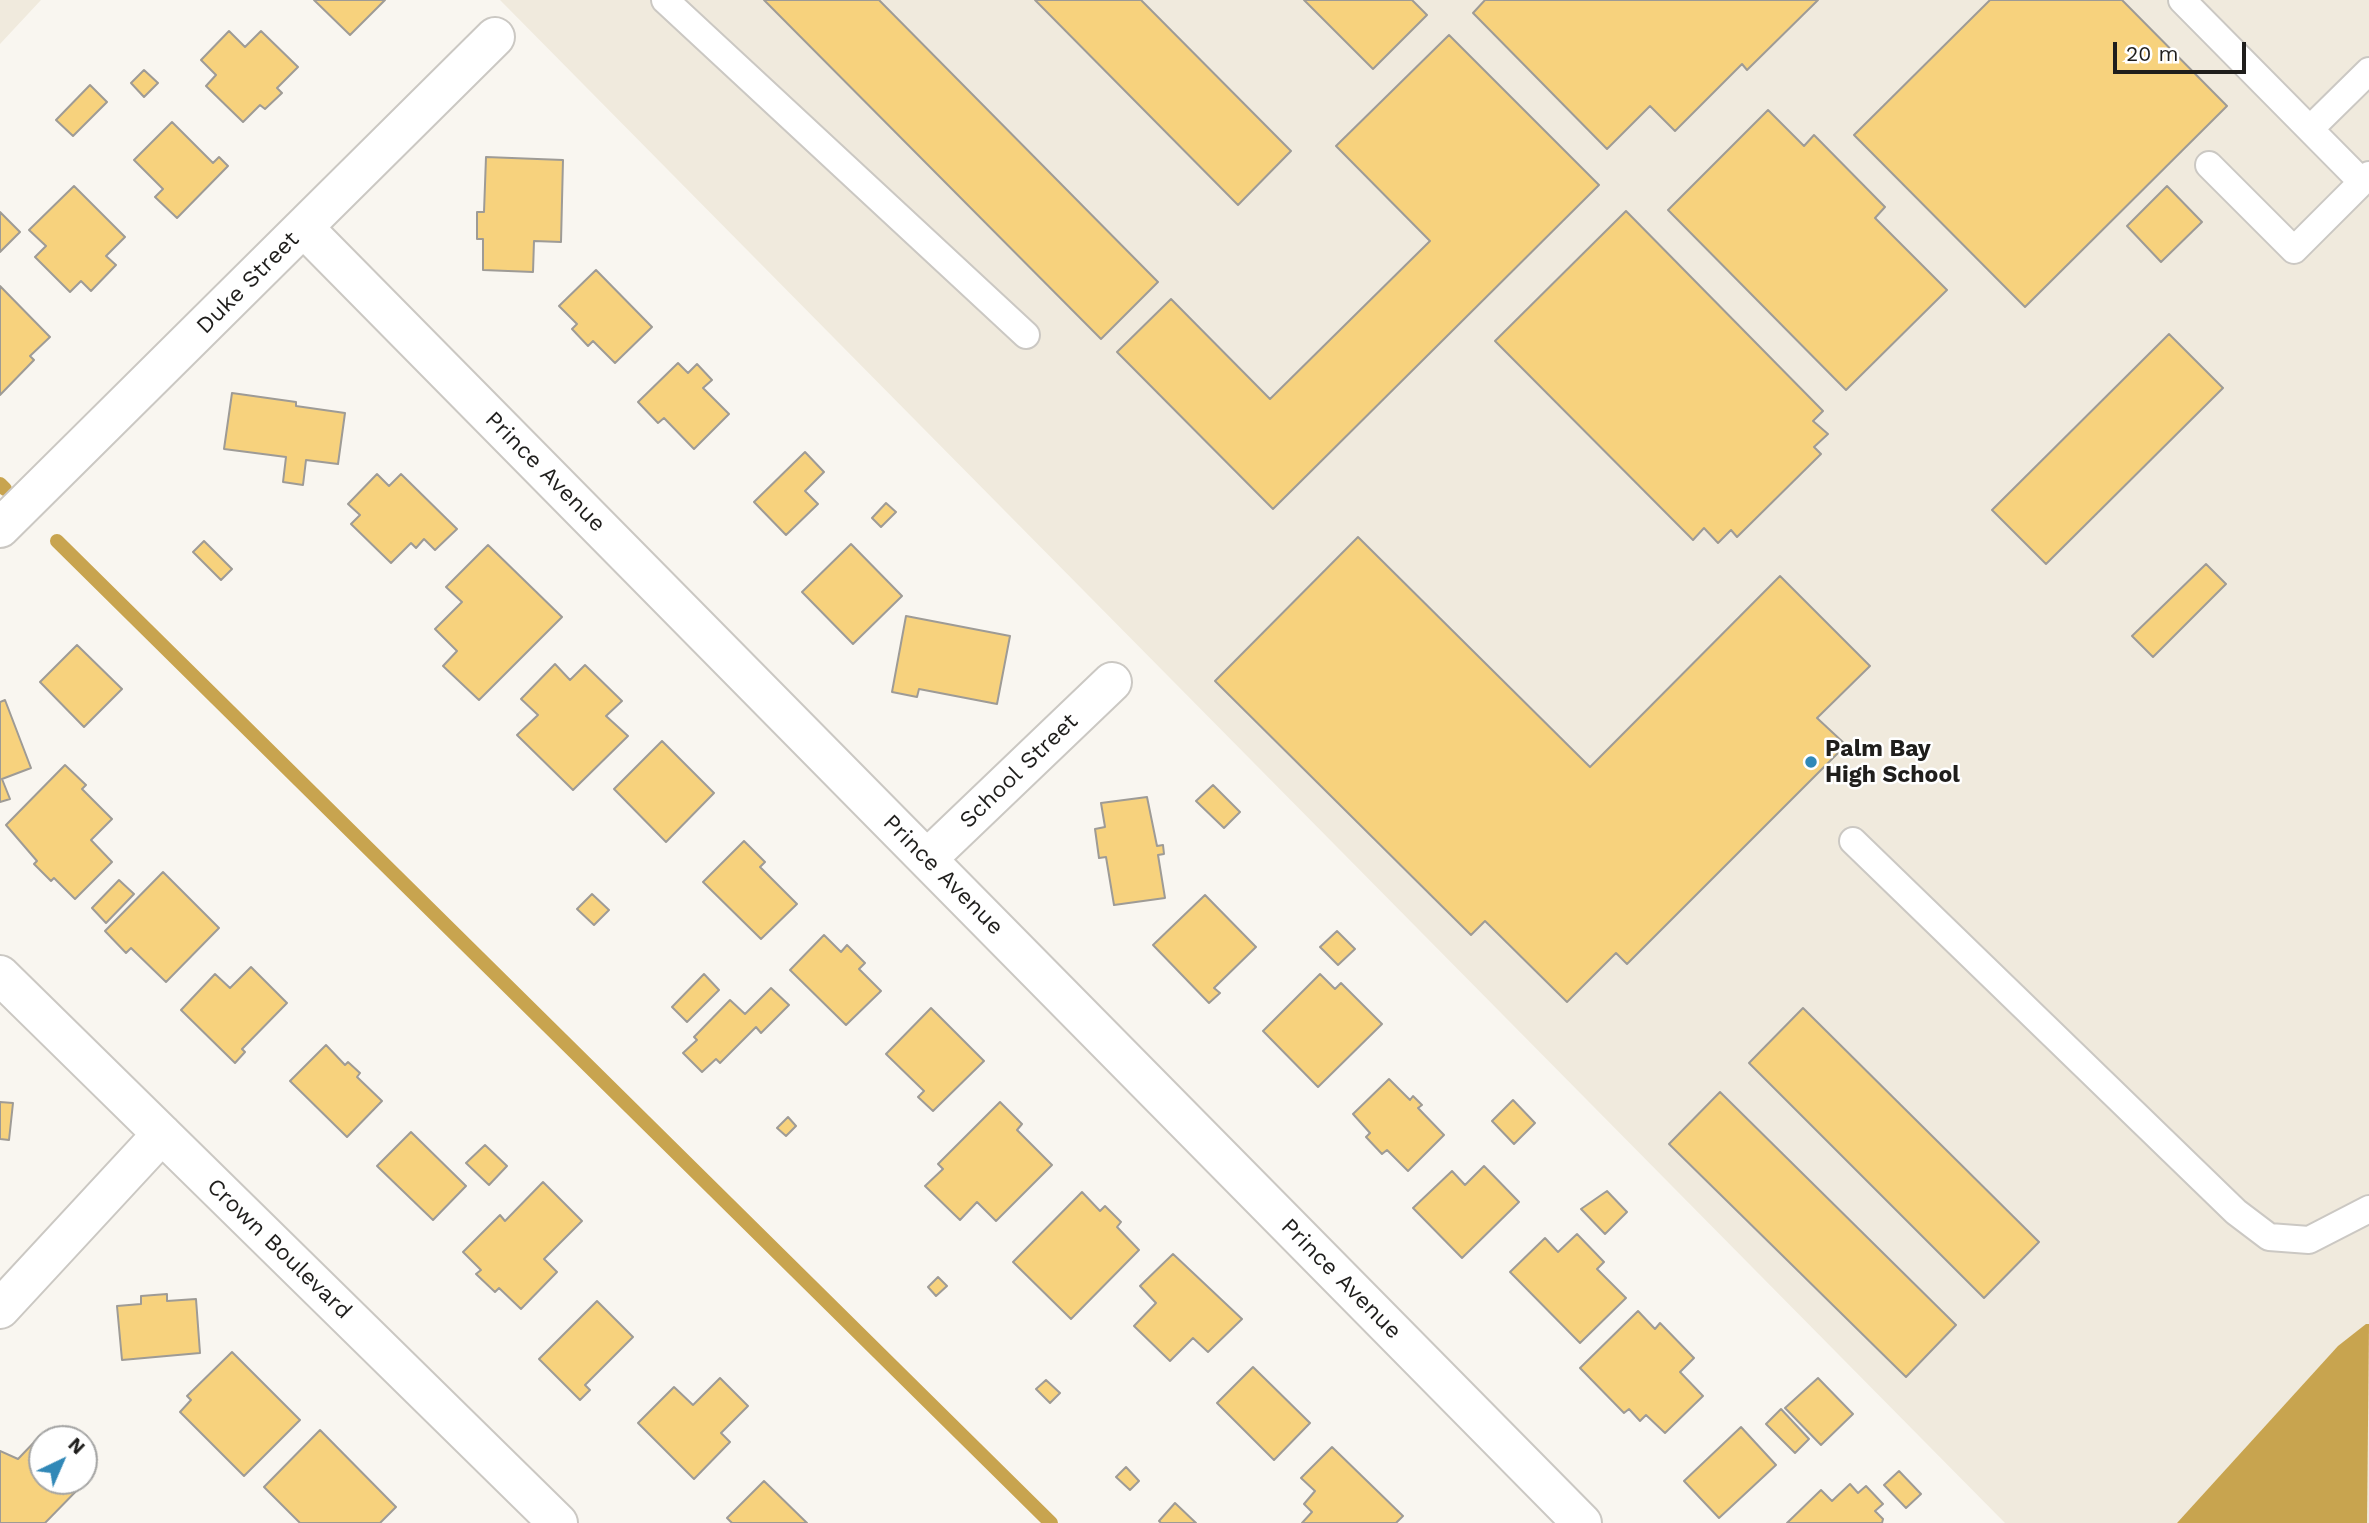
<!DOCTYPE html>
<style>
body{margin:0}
#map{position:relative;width:2369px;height:1523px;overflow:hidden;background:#f9f6f0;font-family:"Work Sans",sans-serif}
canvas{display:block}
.north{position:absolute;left:28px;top:1425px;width:70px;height:70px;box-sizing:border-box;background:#fff;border:2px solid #a5a5a4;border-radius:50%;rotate:44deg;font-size:19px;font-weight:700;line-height:28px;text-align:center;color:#1f1e1c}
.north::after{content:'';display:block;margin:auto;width:24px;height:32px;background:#3188b7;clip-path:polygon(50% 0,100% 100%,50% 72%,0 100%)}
.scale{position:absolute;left:2113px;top:42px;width:133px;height:32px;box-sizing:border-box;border:4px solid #1f1e1c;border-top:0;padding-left:9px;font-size:21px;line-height:24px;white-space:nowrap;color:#1f1e1c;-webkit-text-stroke:5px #fff;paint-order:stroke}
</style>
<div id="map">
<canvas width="2369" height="1523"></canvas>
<div class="north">N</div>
<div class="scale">20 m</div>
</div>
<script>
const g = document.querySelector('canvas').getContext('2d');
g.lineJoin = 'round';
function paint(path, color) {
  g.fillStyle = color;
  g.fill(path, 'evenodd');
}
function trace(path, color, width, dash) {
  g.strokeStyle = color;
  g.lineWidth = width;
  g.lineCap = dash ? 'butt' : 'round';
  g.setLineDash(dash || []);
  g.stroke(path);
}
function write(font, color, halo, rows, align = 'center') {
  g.font = font + ' "Work Sans",sans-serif';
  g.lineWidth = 5;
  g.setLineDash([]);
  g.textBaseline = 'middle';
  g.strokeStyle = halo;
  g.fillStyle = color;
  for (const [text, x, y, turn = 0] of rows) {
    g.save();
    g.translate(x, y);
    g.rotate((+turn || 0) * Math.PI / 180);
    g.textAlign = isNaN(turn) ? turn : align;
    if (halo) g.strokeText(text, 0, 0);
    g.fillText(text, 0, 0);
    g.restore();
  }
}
paint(new Path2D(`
 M 0,0 L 41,0 L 0,44 Z
 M 500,0 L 2369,0 L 2369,1523 L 2005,1523 Z`), '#f0eadd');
paint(new Path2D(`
 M 2366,1324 L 2369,1324 L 2367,1523 L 2177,1523 L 2338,1346 Z`), '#c8a44f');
trace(new Path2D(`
 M 0,484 L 5,489
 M 57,541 L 1051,1523`), '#c8a44f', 14);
const building = new Path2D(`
 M 314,0 L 385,0 L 350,35 Z
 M 764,0 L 879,0 L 1158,282 L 1101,339 Z
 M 1035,0 L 1141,0 L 1291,151 L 1238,205 Z
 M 1304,0 L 1412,0 L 1427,15 L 1373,69 Z
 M 1485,0 L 1818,0 L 1747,70 L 1742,64 L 1675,131 L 1650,106 L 1607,149 L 1473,13 Z
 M 1990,0 L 2122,0 L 2227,106 L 2025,307 L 1854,135 Z
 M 229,31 L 245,47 L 261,31 L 298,67 L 277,88 L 282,93 L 265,109 L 260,105 L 243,122 L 206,86 L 216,75 L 201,60 Z
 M 1449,35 L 1599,185 L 1273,509 L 1117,352 L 1171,299 L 1270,399 L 1430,241 L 1336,146 Z
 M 144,70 L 158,83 L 144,97 L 131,83 Z
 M 90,85 L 107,102 L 73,136 L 56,120 Z
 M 1768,110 L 1804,146 L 1814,135 L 1885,207 L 1875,218 L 1947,290 L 1846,390 L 1668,210 Z
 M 172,122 L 213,163 L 219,157 L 228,166 L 177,218 L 155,197 L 163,189 L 134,160 Z
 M 486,157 L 563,160 L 561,242 L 534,241 L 533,272 L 483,270 L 483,239 L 477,239 L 477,212 L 484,212 Z
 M 74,186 L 125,237 L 106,256 L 116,265 L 91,291 L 81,281 L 70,292 L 35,257 L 46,246 L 29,230 Z
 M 2167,186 L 2202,222 L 2161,262 L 2127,226 Z
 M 1626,211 L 1823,411 L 1813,421 L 1828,434 L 1814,447 L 1821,454 L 1737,537 L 1731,530 L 1718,543 L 1704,528 L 1693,540 L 1495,341 Z
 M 0,212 L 20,232 L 0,252 Z
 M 596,270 L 652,327 L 615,363 L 593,341 L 588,346 L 572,329 L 577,324 L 559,306 Z
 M 0,286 L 50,337 L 30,356 L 34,360 L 0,395 Z
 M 2169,334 L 2223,388 L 2046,564 L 1992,510 Z
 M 678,363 L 688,373 L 697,364 L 712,380 L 703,388 L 729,414 L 694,449 L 664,418 L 658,423 L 638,402 Z
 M 232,393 L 296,402 L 296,406 L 345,413 L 338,464 L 306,460 L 303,485 L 283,482 L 286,457 L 224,449 Z
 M 805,452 L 824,472 L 805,491 L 818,504 L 786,535 L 754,502 Z
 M 377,474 L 389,486 L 401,474 L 457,529 L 435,550 L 424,539 L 416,548 L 411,543 L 391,563 L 351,524 L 360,515 L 348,504 Z
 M 886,503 L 896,512 L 881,527 L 872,518 Z
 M 1358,537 L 1590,767 L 1780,576 L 1870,666 L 1817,718 L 1846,745 L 1627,964 L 1616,953 L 1567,1002 L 1485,921 L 1471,935 L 1215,681 Z
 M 204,541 L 232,569 L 221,580 L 193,552 Z
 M 851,544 L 902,596 L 853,644 L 802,592 Z
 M 488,545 L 562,617 L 479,700 L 443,666 L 457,651 L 435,629 L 462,602 L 446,587 Z
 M 2206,564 L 2226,584 L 2153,657 L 2132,636 Z
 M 906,616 L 1010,636 L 997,704 L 919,689 L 917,697 L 892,692 Z
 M 77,645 L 122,689 L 84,727 L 40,682 Z
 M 555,664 L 570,680 L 585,665 L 622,701 L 606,716 L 628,736 L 573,790 L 517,735 L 538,715 L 521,699 Z
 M 5,700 L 31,768 L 2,779 L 10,799 L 0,802 L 0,702 Z
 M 662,741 L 714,793 L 666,842 L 614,789 Z
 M 65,765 L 86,785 L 82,789 L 112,819 L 91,840 L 112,862 L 75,899 L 54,878 L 51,881 L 34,864 L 37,861 L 6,825 Z
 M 1213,785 L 1240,812 L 1224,828 L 1196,801 Z
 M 1147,797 L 1157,846 L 1163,845 L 1164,854 L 1158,855 L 1165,898 L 1114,905 L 1106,857 L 1099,858 L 1095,829 L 1105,827 L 1101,803 Z
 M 744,841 L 765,862 L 760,867 L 797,904 L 761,939 L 703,882 Z
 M 163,872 L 219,928 L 166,982 L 131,948 L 126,953 L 105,931 Z
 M 119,880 L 134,894 L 106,923 L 92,908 Z
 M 592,894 L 609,910 L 594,925 L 577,909 Z
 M 1205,895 L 1256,947 L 1214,988 L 1220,993 L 1209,1003 L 1153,945 Z
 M 1337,931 L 1355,949 L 1338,965 L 1320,947 Z
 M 824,935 L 841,952 L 847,945 L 865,963 L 859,969 L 881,991 L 846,1025 L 790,970 Z
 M 251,967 L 287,1003 L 242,1049 L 245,1052 L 235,1063 L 181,1010 L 215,974 L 230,988 Z
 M 704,974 L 719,990 L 687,1022 L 672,1007 Z
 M 1320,974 L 1335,989 L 1341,983 L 1382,1024 L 1318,1087 L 1263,1031 Z
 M 771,988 L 789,1005 L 761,1033 L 756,1027 L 720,1063 L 716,1059 L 702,1072 L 683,1053 L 697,1040 L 694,1037 L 730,1000 L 745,1014 Z
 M 931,1008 L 984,1061 L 933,1111 L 918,1097 L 924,1091 L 886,1054 Z
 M 1803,1008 L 2039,1242 L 1984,1298 L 1749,1063 Z
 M 326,1045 L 345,1065 L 348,1062 L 360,1073 L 357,1077 L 382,1101 L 347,1137 L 290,1081 Z
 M 1389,1079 L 1410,1100 L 1413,1096 L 1422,1105 L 1418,1108 L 1444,1135 L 1408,1171 L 1387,1150 L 1382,1154 L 1366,1137 L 1370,1133 L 1353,1114 Z
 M 1720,1092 L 1956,1325 L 1906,1377 L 1669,1144 Z
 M 1513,1100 L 1535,1123 L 1514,1144 L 1492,1121 Z
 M 0,1102 L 13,1103 L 9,1140 L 0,1139 Z
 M 1000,1102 L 1022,1124 L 1017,1130 L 1052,1165 L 996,1221 L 977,1202 L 960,1220 L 925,1186 L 943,1169 L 938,1164 Z
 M 788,1117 L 796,1126 L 786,1136 L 777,1128 Z
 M 411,1132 L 466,1186 L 433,1220 L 377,1166 Z
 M 485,1145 L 507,1166 L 489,1185 L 466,1163 Z
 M 1484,1166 L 1519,1202 L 1462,1258 L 1413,1208 L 1452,1171 L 1465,1185 Z
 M 543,1182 L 582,1221 L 544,1259 L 557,1272 L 521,1309 L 499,1288 L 495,1292 L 476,1274 L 481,1270 L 463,1252 L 500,1215 L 505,1221 Z
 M 1607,1191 L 1627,1212 L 1605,1234 L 1581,1209 Z
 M 1082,1192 L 1100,1211 L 1105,1206 L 1121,1222 L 1117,1227 L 1139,1250 L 1071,1319 L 1013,1262 Z
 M 1577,1234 L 1604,1262 L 1597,1269 L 1626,1298 L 1580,1343 L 1510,1272 L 1545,1238 L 1558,1252 Z
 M 1173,1254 L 1242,1319 L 1208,1352 L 1193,1338 L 1170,1361 L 1134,1326 L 1156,1303 L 1140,1286 Z
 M 938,1277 L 947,1286 L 936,1296 L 928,1287 Z
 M 167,1294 L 167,1301 L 196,1299 L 200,1353 L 122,1360 L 117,1306 L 141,1304 L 141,1296 Z
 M 597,1301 L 633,1337 L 585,1385 L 590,1390 L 580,1400 L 539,1359 Z
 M 1638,1311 L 1655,1329 L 1660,1323 L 1694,1358 L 1680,1372 L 1703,1396 L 1665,1433 L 1646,1415 L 1640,1421 L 1629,1409 L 1624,1413 L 1580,1368 Z
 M 232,1352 L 300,1420 L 244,1476 L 180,1412 L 191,1400 L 187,1396 Z
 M 1253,1367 L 1310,1423 L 1274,1460 L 1217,1403 Z
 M 720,1378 L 748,1406 L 721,1433 L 730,1442 L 694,1479 L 638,1423 L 674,1387 L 693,1405 Z
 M 1818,1378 L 1853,1414 L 1821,1445 L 1785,1408 Z
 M 1046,1380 L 1060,1393 L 1050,1403 L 1036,1389 Z
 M 1781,1409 L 1809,1439 L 1795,1453 L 1766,1424 Z
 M 1741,1427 L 1776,1465 L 1719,1518 L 1684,1481 Z
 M 320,1430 L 396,1507 L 380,1523 L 300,1523 L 264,1487 Z
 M 41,1435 L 46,1439 L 42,1439 L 42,1481 L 84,1481 L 84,1477 L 87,1480 L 45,1523 L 0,1523 L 0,1451 L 18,1459 Z
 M 1332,1447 L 1403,1516 L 1396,1523 L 1302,1523 L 1312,1512 L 1304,1504 L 1315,1491 L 1301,1478 Z
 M 1126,1467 L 1139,1481 L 1130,1490 L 1116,1477 Z
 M 1899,1471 L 1921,1494 L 1906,1508 L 1884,1485 Z
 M 764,1481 L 807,1523 L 732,1523 L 727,1518 Z
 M 1850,1484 L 1858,1493 L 1866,1486 L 1883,1504 L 1875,1511 L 1883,1519 L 1882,1523 L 1787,1523 L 1821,1490 L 1832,1501 Z
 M 1175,1503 L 1196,1523 L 1161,1523 L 1159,1521 Z`);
paint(building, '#f7d27d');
trace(building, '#9e9b96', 2);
const service = new Path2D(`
 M 665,0 L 1026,335
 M 2182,0 L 2362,182 L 2369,175
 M 2310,129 L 2369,71
 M 2209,165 L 2294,250 L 2362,182
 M 1853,841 L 2236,1212 L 2269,1237 L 2309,1240 L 2369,1209`);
const minor = new Path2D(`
 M 304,228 L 1582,1523
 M 0,528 L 495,37
 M 927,859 L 1112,682
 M 0,975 L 558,1523
 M 0,1309 L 162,1134`);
trace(service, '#cbc8c3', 30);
trace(minor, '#cbc8c3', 42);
trace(service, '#fff', 26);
trace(minor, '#fff', 38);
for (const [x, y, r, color] of [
 [1811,762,7,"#3188b7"]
]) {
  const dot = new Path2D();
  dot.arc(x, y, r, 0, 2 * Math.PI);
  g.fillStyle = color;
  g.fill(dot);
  trace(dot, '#fff', 2.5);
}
write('23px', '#1f1e1c', '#fff', [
 ["Duke Street",248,283,-45],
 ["Prince Avenue",545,472,45],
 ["School Street",1019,771,-44],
 ["Prince Avenue",943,875,45],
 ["Crown Boulevard",279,1249,44],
 ["Prince Avenue",1341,1279,45]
]);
write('bold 23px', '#1f1e1c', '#fff', [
 ["Palm Bay",1825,749],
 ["High School",1825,775]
], 'left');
</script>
